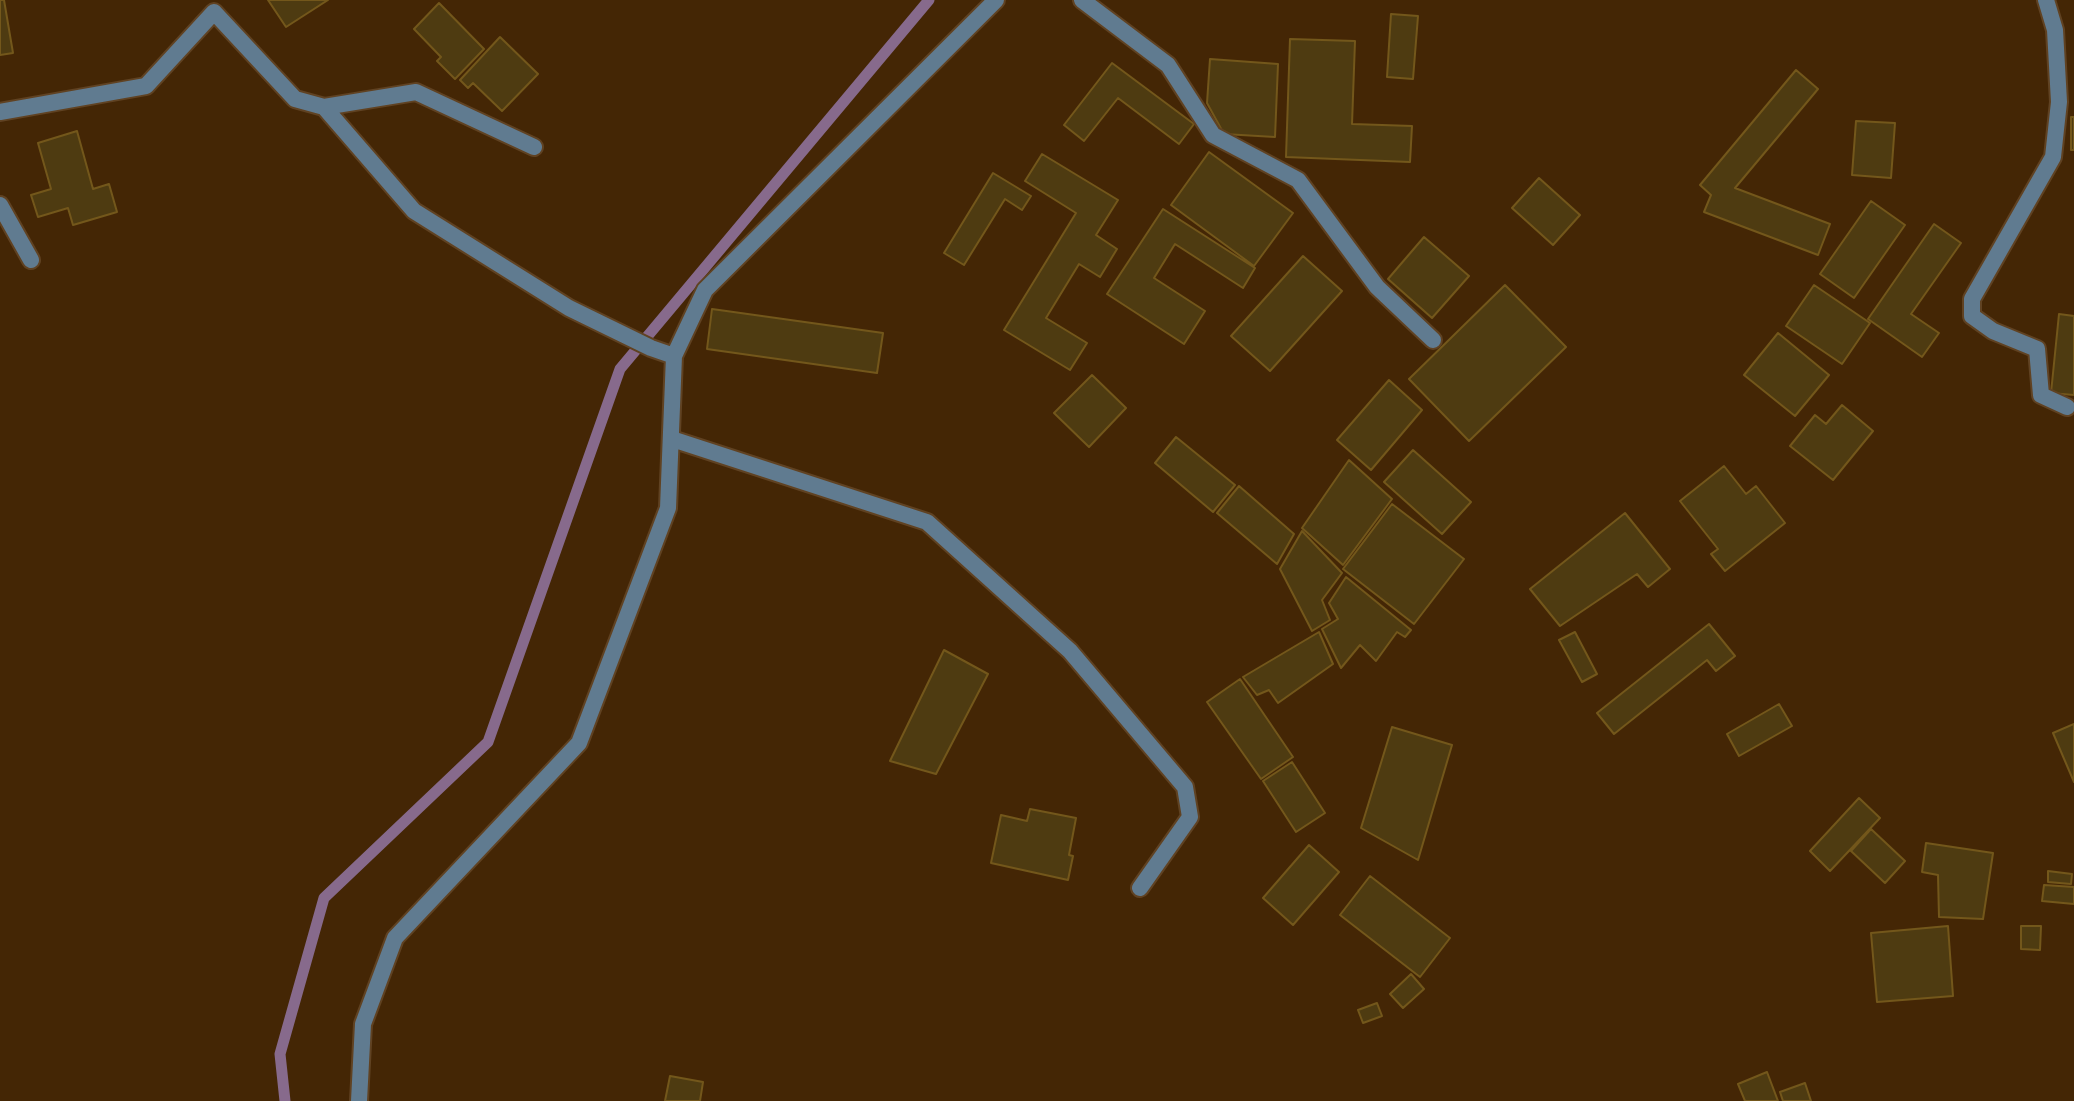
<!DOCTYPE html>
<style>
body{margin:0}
canvas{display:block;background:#442605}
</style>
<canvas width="2074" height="1101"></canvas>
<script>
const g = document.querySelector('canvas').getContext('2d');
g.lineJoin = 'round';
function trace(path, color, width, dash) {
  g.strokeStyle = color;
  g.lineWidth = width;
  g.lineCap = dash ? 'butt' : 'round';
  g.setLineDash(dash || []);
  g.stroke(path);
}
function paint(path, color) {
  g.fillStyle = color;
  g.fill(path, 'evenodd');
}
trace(new Path2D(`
 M 285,1101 L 280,1054 L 324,898 L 488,742 L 620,369 L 929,0`), '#876a8c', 11);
const building = new Path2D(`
 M 0,0 L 4,0 L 13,53 L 0,55 Z
 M 268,0 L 328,0 L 286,27 Z
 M 439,3 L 484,49 L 455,79 L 437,61 L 441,57 L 414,29 Z
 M 1391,14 L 1418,16 L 1413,79 L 1387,77 Z
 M 500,37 L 538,74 L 502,111 L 473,83 L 468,88 L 460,80 Z
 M 1290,39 L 1355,41 L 1352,124 L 1412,126 L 1410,162 L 1286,157 Z
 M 1210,59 L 1278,64 L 1275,137 L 1224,134 L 1207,103 Z
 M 1112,63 L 1194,124 L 1179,144 L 1118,98 L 1084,141 L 1064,125 Z
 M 1796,70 L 1818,89 L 1735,188 L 1830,224 L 1818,255 L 1704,212 L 1711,195 L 1700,185 Z
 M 2071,117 L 2074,117 L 2074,150 L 2071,150 Z
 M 1856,121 L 1895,123 L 1891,178 L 1852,175 Z
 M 77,131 L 93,189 L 109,184 L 117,212 L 73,225 L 68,208 L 38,217 L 31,195 L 51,189 L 38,143 Z
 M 1209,152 L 1293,213 L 1254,266 L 1171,205 Z
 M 1042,154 L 1118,200 L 1096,235 L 1117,249 L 1100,277 L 1079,264 L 1046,318 L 1087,343 L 1070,370 L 1004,330 L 1076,213 L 1025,181 Z
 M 993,173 L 1031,196 L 1022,210 L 1005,199 L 964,265 L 944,253 Z
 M 1539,178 L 1580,215 L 1553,245 L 1512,208 Z
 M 1871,201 L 1905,225 L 1854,298 L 1820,274 Z
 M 1163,209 L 1255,268 L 1243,288 L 1175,244 L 1154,278 L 1205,311 L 1184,344 L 1107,294 Z
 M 1934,224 L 1961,243 L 1911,314 L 1939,333 L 1922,357 L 1868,319 Z
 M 1424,237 L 1469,276 L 1432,318 L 1388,279 Z
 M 1303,256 L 1342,291 L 1270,371 L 1231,336 Z
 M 1505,285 L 1566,347 L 1469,441 L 1409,379 Z
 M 1814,285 L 1870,323 L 1842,364 L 1786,326 Z
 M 712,309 L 883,333 L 877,373 L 707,349 Z
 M 2059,314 L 2074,316 L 2074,395 L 2051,393 Z
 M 1778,333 L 1829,375 L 1795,416 L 1744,375 Z
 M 1092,375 L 1126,408 L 1089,447 L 1054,413 Z
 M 1389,380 L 1422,410 L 1371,470 L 1337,440 Z
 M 1842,405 L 1873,431 L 1833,480 L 1790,446 L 1815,415 L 1826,424 Z
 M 1176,437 L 1235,485 L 1213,512 L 1155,463 Z
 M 1413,450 L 1471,502 L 1442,534 L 1384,482 Z
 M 1349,460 L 1392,499 L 1343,565 L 1302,528 Z
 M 1724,466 L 1746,494 L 1756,486 L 1785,523 L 1725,571 L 1711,554 L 1718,549 L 1680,501 Z
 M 1239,486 L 1294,534 L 1277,564 L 1217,513 Z
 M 1392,504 L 1464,559 L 1414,624 L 1343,569 Z
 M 1625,513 L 1670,569 L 1648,587 L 1637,574 L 1560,626 L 1530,589 Z
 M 1302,531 L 1342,573 L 1322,600 L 1330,620 L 1312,631 L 1280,569 Z
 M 1346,577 L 1411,630 L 1405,637 L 1397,632 L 1376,661 L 1360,645 L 1341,668 L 1322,629 L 1338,619 L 1329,603 Z
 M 1709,624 L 1735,656 L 1716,671 L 1707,660 L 1614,734 L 1597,713 Z
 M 1319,632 L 1333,664 L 1278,703 L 1269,690 L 1257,695 L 1243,677 Z
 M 1575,632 L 1597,674 L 1582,682 L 1559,640 Z
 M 944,650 L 988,674 L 936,774 L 890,761 Z
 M 1240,679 L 1293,757 L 1261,779 L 1207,702 Z
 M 1779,704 L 1792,726 L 1739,756 L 1727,734 Z
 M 2074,724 L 2074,782 L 2053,733 Z
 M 1392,727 L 1452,745 L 1418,860 L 1361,828 Z
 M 1292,762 L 1325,813 L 1296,832 L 1263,781 Z
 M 1859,798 L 1880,818 L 1830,871 L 1810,851 Z
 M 1030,809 L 1076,818 L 1069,855 L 1073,856 L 1068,880 L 991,863 L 1001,815 L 1027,821 Z
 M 1871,829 L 1905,861 L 1885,883 L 1851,851 Z
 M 1926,843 L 1993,853 L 1983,919 L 1939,917 L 1938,875 L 1922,872 Z
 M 1309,845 L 1339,872 L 1293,925 L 1263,898 Z
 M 2048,871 L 2072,874 L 2071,884 L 2048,882 Z
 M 1370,876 L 1450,938 L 1420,977 L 1340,915 Z
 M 2044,885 L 2074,887 L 2074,904 L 2042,901 Z
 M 1948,926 L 1953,996 L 1877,1002 L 1871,933 Z
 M 2021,926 L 2041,926 L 2040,950 L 2021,949 Z
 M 1411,974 L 1424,989 L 1403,1008 L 1390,994 Z
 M 1377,1003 L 1382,1016 L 1363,1023 L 1358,1010 Z
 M 1767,1072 L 1778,1101 L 1745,1101 L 1738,1084 Z
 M 670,1076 L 703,1082 L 700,1101 L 665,1101 Z
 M 1805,1083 L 1811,1101 L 1783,1101 L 1780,1092 Z`);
paint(building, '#4e3b11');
trace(building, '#73571b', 2);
const minor = new Path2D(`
 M 1082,0 L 1168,65 L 1213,135 L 1298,180 L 1377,287 L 1433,340
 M 2046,0 L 2055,30 L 2059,102 L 2053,157 L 1972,299 L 1972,316 L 1993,331 L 2037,349 L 2041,395 L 2067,407
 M 324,107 L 414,211 L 569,308 L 651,348 L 674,356
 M 0,112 L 146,86 L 214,12 L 295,99 L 324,107 L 416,92 L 534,147
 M 0,205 L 31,260
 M 672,439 L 927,522 L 1070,651 L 1185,787 L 1190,817 L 1140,888
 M 359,1101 L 363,1024 L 395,938 L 579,743 L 668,508 L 674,356 L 705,290 L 996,0`);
trace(minor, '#604222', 20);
trace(minor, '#607b90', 16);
</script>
